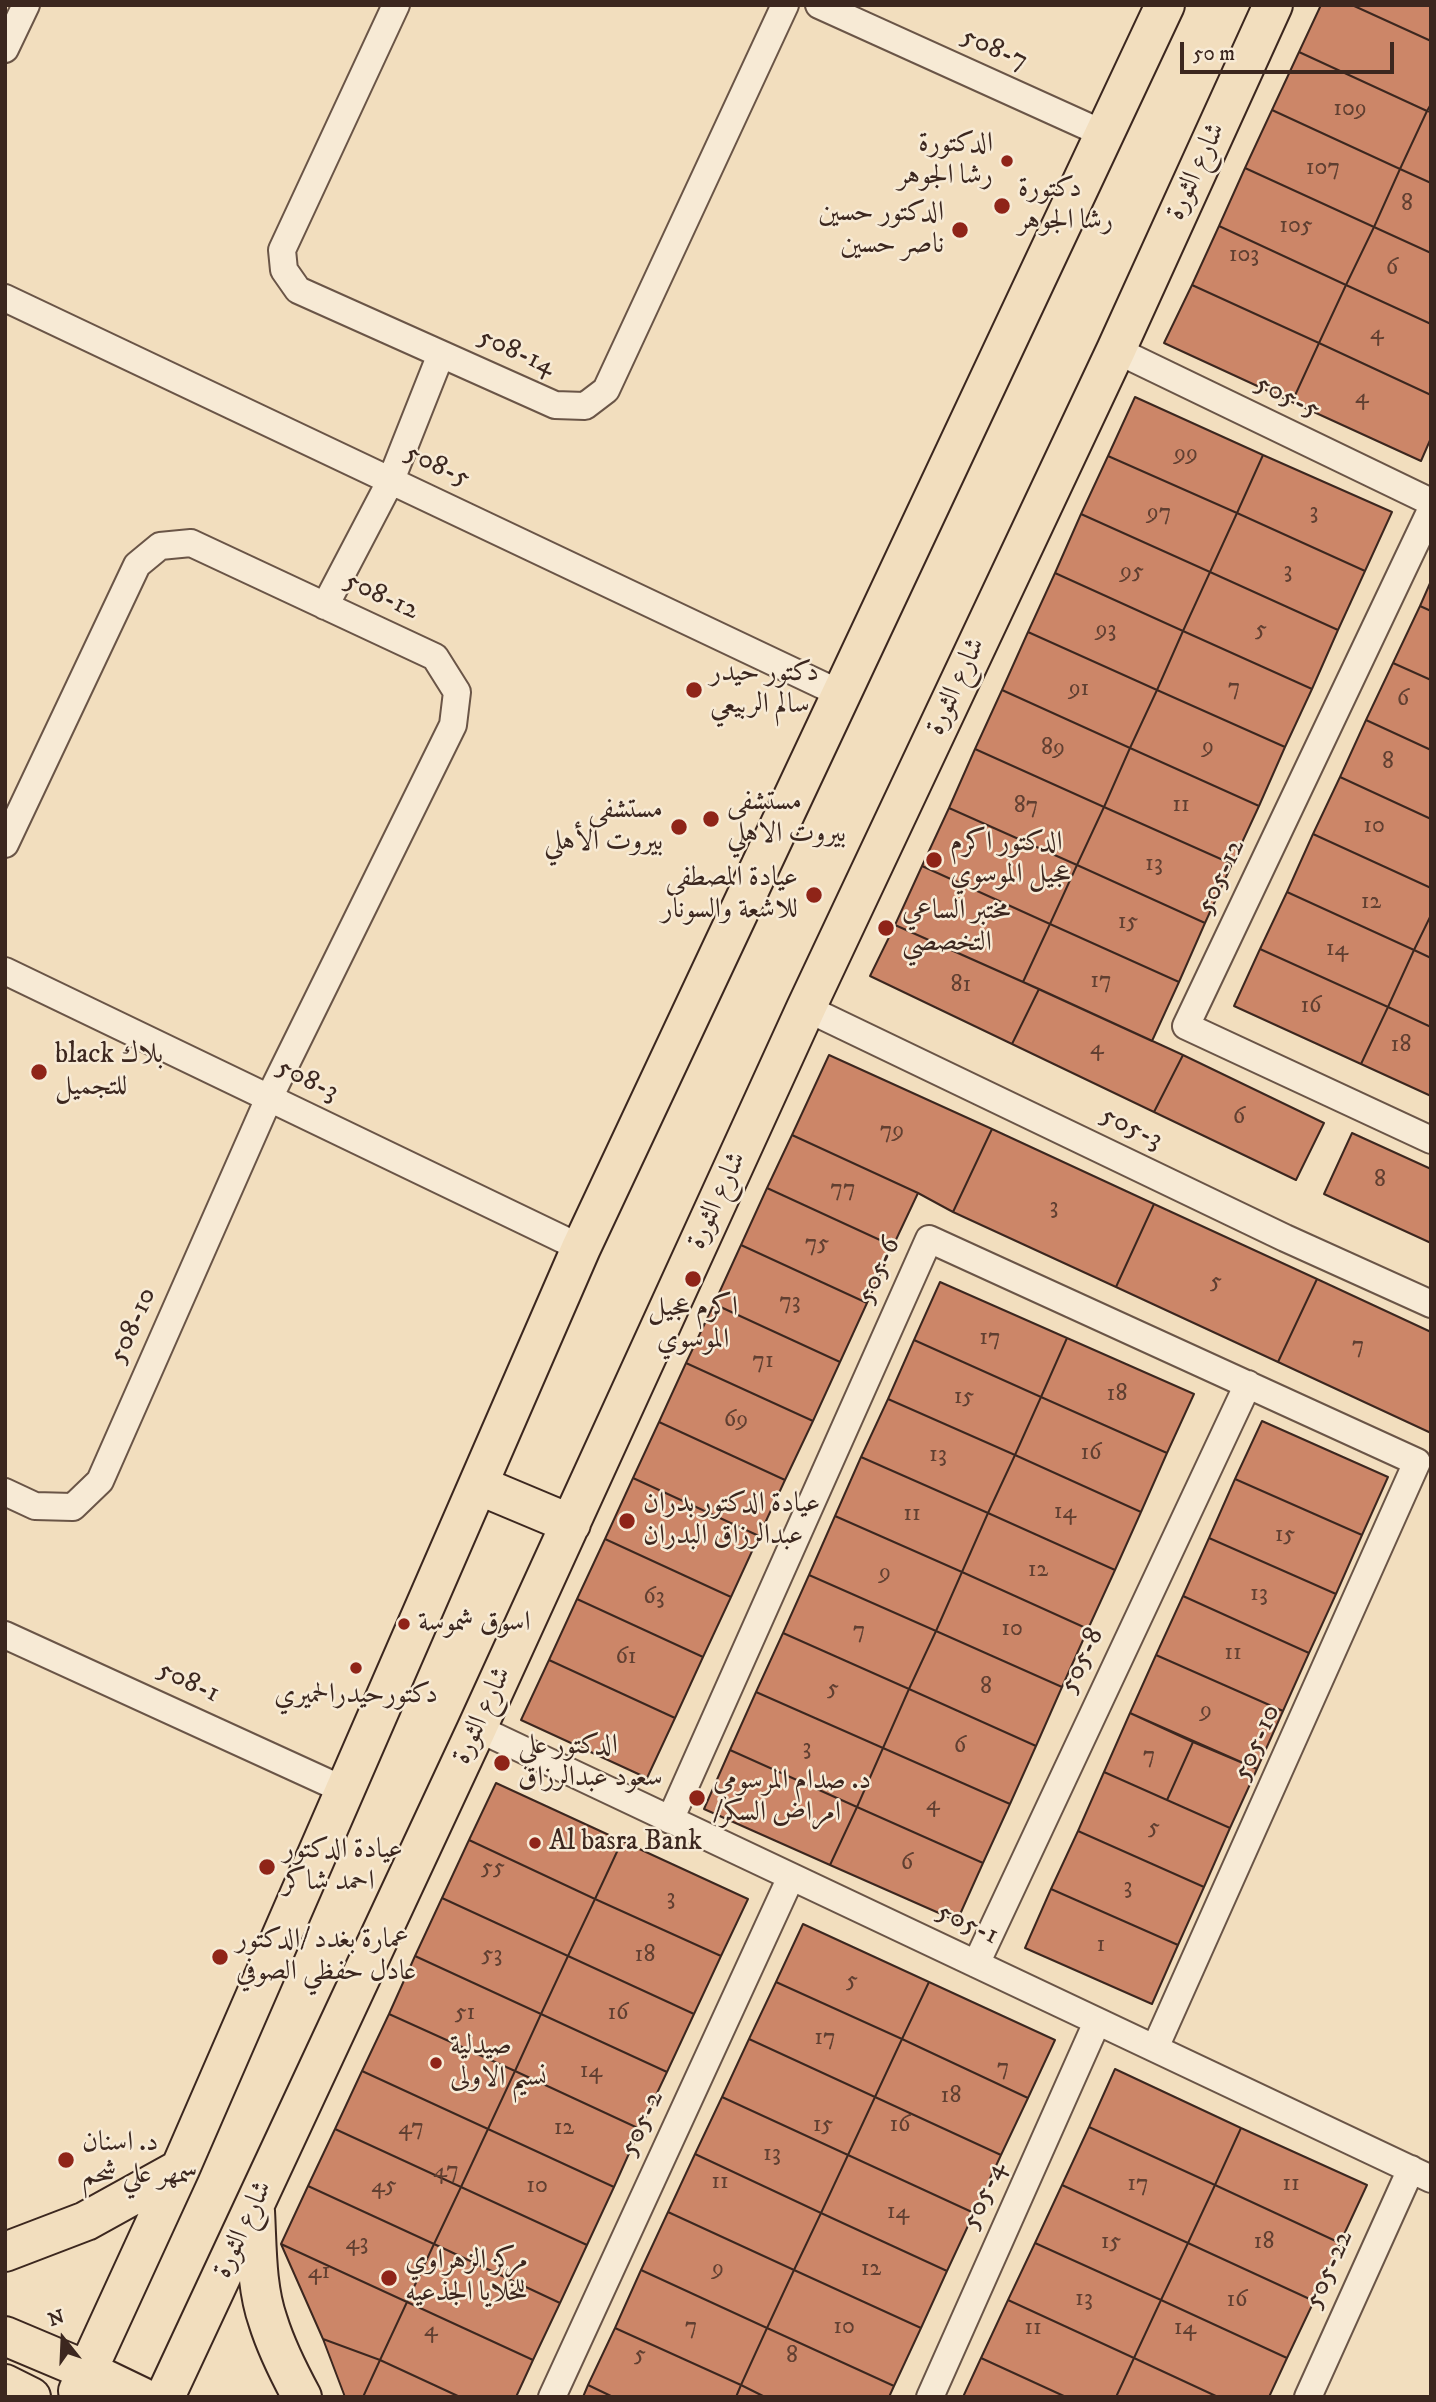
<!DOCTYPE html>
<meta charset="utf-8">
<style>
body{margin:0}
#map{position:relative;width:1436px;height:2402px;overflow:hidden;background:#f2debe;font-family:"IM FELL DW Pica",serif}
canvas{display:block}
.frame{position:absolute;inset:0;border:7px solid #3c271f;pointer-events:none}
.north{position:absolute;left:28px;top:2304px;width:70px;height:70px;-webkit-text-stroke:5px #f7ead5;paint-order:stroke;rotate:342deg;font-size:19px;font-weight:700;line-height:28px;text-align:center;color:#3c271f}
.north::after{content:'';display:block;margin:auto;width:24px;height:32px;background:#3c271f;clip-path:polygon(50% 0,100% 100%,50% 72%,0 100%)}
.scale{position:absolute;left:1180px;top:42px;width:214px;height:32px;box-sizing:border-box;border:4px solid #3c271f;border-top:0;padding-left:9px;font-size:21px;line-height:24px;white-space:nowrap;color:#3c271f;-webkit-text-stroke:5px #f7ead5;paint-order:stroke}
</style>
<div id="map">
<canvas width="1436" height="2402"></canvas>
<div class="frame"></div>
<div class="north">N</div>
<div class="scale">50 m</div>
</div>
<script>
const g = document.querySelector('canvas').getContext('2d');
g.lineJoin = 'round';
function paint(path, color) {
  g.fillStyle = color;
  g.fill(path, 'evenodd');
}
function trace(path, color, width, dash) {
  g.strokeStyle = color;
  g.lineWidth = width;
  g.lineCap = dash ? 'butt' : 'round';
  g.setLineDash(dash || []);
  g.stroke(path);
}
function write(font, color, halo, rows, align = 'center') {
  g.font = font + ' "IM FELL DW Pica",Amiri,serif';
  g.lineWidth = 5;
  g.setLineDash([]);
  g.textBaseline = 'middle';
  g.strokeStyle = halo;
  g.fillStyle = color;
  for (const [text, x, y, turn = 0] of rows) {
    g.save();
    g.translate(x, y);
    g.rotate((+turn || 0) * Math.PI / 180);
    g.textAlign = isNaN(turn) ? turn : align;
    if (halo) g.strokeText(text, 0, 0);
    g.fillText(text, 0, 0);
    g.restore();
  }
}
const building = new Path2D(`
 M 1321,5 L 1352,5 L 1431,41 L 1431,104 L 1427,111 L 1299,52 Z
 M 1352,5 L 1431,5 L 1431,41 Z
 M 1299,52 L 1427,111 L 1400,169 L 1272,110 Z
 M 1272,110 L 1400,169 L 1374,227 L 1245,168 Z
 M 1427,111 L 1431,112 L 1431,183 L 1400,169 Z
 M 1245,168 L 1374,227 L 1346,285 L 1219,226 Z
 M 1400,169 L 1431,183 L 1431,253 L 1374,227 Z
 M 1219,226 L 1346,285 L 1319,343 L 1192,285 Z
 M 1374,227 L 1431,253 L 1431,324 L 1346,285 Z
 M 1192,285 L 1319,343 L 1292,402 L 1164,343 Z
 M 1346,285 L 1431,324 L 1431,395 L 1319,343 Z
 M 1319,343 L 1431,395 L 1431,438 L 1421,461 L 1292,402 Z
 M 1135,397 L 1263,455 L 1237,513 L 1108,456 Z
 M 1263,455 L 1392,512 L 1365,571 L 1237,513 Z
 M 1108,456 L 1237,513 L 1210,572 L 1081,514 Z
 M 1237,513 L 1365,571 L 1338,630 L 1210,572 Z
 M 1081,514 L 1210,572 L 1183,631 L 1055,573 Z
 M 1210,572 L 1338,630 L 1312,689 L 1183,631 Z
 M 1055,573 L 1183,631 L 1157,690 L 1028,632 Z
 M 1431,581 L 1431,611 L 1420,606 Z
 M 1420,606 L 1431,611 L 1431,680 L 1393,663 Z
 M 1183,631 L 1312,689 L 1285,747 L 1157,690 Z
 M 1028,632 L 1157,690 L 1130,748 L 1002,690 Z
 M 1393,663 L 1431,680 L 1431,750 L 1366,720 Z
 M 1002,690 L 1130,748 L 1104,807 L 975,749 Z
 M 1157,690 L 1285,747 L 1259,806 L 1130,748 Z
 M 1366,720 L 1431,750 L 1431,819 L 1340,777 Z
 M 1130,748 L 1259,806 L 1232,864 L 1104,807 Z
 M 975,749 L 1104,807 L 1077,865 L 949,808 Z
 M 1340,777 L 1431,819 L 1431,888 L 1313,834 Z
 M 1104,807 L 1232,864 L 1205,923 L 1077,865 Z
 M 949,808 L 1077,865 L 1050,924 L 922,866 Z
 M 1313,834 L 1431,888 L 1431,915 L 1414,950 L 1287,892 Z
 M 1077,865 L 1205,923 L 1179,982 L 1050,924 Z
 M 922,866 L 1050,924 L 1023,982 L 895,925 Z
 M 1287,892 L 1414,950 L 1388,1007 L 1260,949 Z
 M 1431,915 L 1431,958 L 1414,950 Z
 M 1050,924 L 1179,982 L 1152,1041 L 1023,982 Z
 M 895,925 L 1039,989 L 1012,1044 L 870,976 Z
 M 1260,949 L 1388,1007 L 1361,1064 L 1234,1006 Z
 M 1414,950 L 1431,958 L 1431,1027 L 1388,1007 Z
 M 1039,989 L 1183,1055 L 1154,1112 L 1012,1044 Z
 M 1388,1007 L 1431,1027 L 1431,1096 L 1361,1064 Z
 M 829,1055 L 992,1129 L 953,1212 L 918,1193 L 792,1135 Z
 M 1183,1055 L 1324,1123 L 1296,1180 L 1154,1112 Z
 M 992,1129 L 1154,1204 L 1116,1287 L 953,1212 Z
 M 1352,1133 L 1431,1169 L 1431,1243 L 1324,1194 Z
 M 792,1135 L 918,1193 L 893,1246 L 767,1188 Z
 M 767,1188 L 893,1246 L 867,1303 L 741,1245 Z
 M 1154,1204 L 1317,1279 L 1278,1362 L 1116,1287 Z
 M 741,1245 L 867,1303 L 840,1362 L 714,1304 Z
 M 1317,1279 L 1431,1332 L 1431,1433 L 1278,1362 Z
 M 940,1282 L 1067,1338 L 1041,1397 L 914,1340 Z
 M 714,1304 L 840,1362 L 813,1421 L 686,1363 Z
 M 1067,1338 L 1194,1394 L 1167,1453 L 1041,1397 Z
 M 914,1340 L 1041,1397 L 1015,1455 L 888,1399 Z
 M 686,1363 L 813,1421 L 785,1480 L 659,1422 Z
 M 1041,1397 L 1167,1453 L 1141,1512 L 1015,1455 Z
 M 888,1399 L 1015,1455 L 988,1513 L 861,1457 Z
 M 1262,1421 L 1388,1477 L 1362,1535 L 1235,1479 Z
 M 659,1422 L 785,1480 L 759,1536 L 633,1478 Z
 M 1015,1455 L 1141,1512 L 1115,1570 L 988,1513 Z
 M 861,1457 L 988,1513 L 962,1572 L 835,1516 Z
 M 633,1478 L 759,1536 L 731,1597 L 605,1539 Z
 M 1235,1479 L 1362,1535 L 1336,1594 L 1209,1538 Z
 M 988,1513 L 1115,1570 L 1088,1629 L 962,1572 Z
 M 835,1516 L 962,1572 L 936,1631 L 809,1575 Z
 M 1209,1538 L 1336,1594 L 1309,1653 L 1183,1596 Z
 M 605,1539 L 731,1597 L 703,1657 L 577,1599 Z
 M 962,1572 L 1088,1629 L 1062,1687 L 936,1631 Z
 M 809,1575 L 936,1631 L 909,1689 L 783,1633 Z
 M 1183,1596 L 1309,1653 L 1283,1711 L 1156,1655 Z
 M 577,1599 L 703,1657 L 675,1718 L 549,1660 Z
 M 936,1631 L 1062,1687 L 1036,1746 L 909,1689 Z
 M 783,1633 L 909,1689 L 883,1748 L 756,1692 Z
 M 1156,1655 L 1283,1711 L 1257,1769 L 1130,1713 Z
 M 549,1660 L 675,1718 L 647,1778 L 521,1720 Z
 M 909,1689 L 1036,1746 L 1010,1804 L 883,1748 Z
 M 756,1692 L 883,1748 L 857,1807 L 730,1750 Z
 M 1130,1713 L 1193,1742 L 1167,1800 L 1104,1772 Z
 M 1193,1742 L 1257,1769 L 1230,1828 L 1167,1800 Z
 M 883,1748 L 1010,1804 L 983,1863 L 857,1807 Z
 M 730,1750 L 857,1807 L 830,1865 L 704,1809 Z
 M 1104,1772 L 1230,1828 L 1204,1887 L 1078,1831 Z
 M 496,1783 L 622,1841 L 595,1899 L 469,1840 Z
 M 857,1807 L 983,1863 L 957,1921 L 830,1865 Z
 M 1078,1831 L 1204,1887 L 1178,1945 L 1051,1889 Z
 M 469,1840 L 595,1899 L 568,1956 L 442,1898 Z
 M 622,1841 L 748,1899 L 721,1956 L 595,1899 Z
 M 1051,1889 L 1178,1945 L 1152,2004 L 1025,1948 Z
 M 442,1898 L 568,1956 L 541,2014 L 415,1956 Z
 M 595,1899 L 721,1956 L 694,2014 L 568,1956 Z
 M 803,1924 L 929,1982 L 902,2039 L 776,1982 Z
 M 415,1956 L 541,2014 L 515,2071 L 389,2014 Z
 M 568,1956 L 694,2014 L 667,2072 L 541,2014 Z
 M 776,1982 L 902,2039 L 875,2097 L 749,2039 Z
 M 929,1982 L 1055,2040 L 1028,2098 L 902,2039 Z
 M 389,2014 L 515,2071 L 488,2129 L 362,2071 Z
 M 541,2014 L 667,2072 L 640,2129 L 515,2071 Z
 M 749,2039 L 875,2097 L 848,2155 L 722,2097 Z
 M 902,2039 L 1028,2098 L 1001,2155 L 875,2097 Z
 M 1115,2069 L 1241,2128 L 1215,2185 L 1089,2127 Z
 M 362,2071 L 488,2129 L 461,2187 L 335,2129 Z
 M 515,2071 L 640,2129 L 614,2187 L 488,2129 Z
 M 722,2097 L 848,2155 L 821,2213 L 695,2154 Z
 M 875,2097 L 1001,2155 L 974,2213 L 848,2155 Z
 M 1089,2127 L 1215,2185 L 1188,2243 L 1062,2185 Z
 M 1241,2128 L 1367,2185 L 1340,2243 L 1215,2185 Z
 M 335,2129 L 461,2187 L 434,2244 L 308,2186 Z
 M 488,2129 L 614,2187 L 587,2245 L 461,2187 Z
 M 695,2154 L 821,2213 L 794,2270 L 668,2212 Z
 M 848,2155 L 974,2213 L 947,2271 L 821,2213 Z
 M 1062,2185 L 1188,2243 L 1161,2300 L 1035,2243 Z
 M 1215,2185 L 1340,2243 L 1314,2301 L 1188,2243 Z
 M 308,2186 L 434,2244 L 407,2302 L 281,2244 Z
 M 461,2187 L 587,2245 L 560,2303 L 434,2244 Z
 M 668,2212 L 794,2270 L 767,2328 L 641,2270 Z
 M 821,2213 L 947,2271 L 921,2328 L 794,2270 Z
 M 1035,2243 L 1161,2300 L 1134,2358 L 1008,2300 Z
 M 1188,2243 L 1314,2301 L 1287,2358 L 1161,2300 Z
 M 281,2244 L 407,2302 L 380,2360 L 323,2339 Z
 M 434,2244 L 560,2303 L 533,2360 L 407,2302 Z
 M 641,2270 L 767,2328 L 741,2385 L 615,2328 Z
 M 794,2270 L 921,2328 L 894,2386 L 767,2328 Z
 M 1008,2300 L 1134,2358 L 1116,2397 L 1066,2397 L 981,2358 Z
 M 1161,2300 L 1287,2358 L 1269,2397 L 1218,2397 L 1134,2358 Z
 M 407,2302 L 533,2360 L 516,2397 L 460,2397 L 380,2360 Z
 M 615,2328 L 741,2385 L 736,2397 L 613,2397 L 588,2385 Z
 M 767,2328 L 894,2386 L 889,2397 L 765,2397 L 741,2385 Z
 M 323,2339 L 380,2360 L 363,2397 L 345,2397 Z
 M 981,2358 L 1066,2397 L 963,2397 Z
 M 1134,2358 L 1218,2397 L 1116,2397 Z
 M 380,2360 L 460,2397 L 363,2397 Z
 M 588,2385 L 613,2397 L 583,2397 Z
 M 741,2385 L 765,2397 L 736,2397 Z`);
paint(building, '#cc8668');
trace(building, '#3c271f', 2);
const street = new Path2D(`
 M 396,5 L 282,250 L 284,270 L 298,290 L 555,405 L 585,406 L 606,390 L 785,5
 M 819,5 L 1104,134
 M 5,49 L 26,5
 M 5,298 L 841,694
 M 1116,350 L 1431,502
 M 1431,510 L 1186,1026 L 1431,1140
 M 325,606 L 391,480 L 441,354
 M 5,844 L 137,565 L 160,546 L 191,543 L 435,657 L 457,692 L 453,725 L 269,1098 L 100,1481 L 73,1507 L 35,1506 L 5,1492
 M 5,971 L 581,1248
 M 806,1008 L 1285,1238 L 1431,1304
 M 5,1635 L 344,1790
 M 477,1728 L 1431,2179
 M 670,1820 L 929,1239 L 1417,1462 L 1155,2048
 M 976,1964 L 1248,1384
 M 552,2397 L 791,1877
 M 930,2397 L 1097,2022
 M 1308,2397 L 1411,2169`);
const primary = new Path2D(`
 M 478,1485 L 571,1524
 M 255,2211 C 257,2247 256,2287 268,2321 C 276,2347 289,2373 302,2397
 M 5,2252 L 86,2221 L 180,2169
 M 5,2336 L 88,2371 L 142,2397
 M 5,2384 L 31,2397
 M 78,2391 L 180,2169 L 581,1248 L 1165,5
 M 165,2397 L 477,1728 L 806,1008 L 1116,350 L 1273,5`);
trace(street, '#6a5547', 30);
trace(primary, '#3c271f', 42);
trace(street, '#f7ead5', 26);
trace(primary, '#f2debe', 38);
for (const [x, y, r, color] of [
 [1007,161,7,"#8f2418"],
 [1002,206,9,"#8f2418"],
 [960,230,9,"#8f2418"],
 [694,690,9,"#8f2418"],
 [711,819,9,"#8f2418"],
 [679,827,9,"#8f2418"],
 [934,860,9,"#8f2418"],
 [814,895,9,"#8f2418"],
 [886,928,9,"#8f2418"],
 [39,1072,9,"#8f2418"],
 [693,1279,9,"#8f2418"],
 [627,1521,9,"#8f2418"],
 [404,1624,7,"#8f2418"],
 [356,1668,7,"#8f2418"],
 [502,1763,9,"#8f2418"],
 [697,1798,9,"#8f2418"],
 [535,1843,7,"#8f2418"],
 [267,1867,9,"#8f2418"],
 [220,1957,9,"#8f2418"],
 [436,2063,7,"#8f2418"],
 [66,2160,9,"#8f2418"],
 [389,2278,9,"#8f2418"]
]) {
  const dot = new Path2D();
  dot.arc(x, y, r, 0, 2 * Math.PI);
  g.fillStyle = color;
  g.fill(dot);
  trace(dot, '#f7ead5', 2.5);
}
write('24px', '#603f31', null, [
 ["109",1350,110],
 ["107",1323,169],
 ["8",1407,205],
 ["105",1296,227],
 ["103",1244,256],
 ["6",1392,269],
 ["4",1377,334],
 ["4",1362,398],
 ["99",1186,455],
 ["3",1314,513],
 ["97",1159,514],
 ["3",1288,572],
 ["95",1132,573],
 ["93",1106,631],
 ["5",1261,631],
 ["7",1234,689],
 ["91",1079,690],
 ["6",1403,700],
 ["9",1208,748],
 ["89",1053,749],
 ["8",1388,763],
 ["11",1181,806],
 ["87",1026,807],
 ["10",1374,827],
 ["13",1154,865],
 ["12",1371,903],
 ["15",1128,923],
 ["14",1337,950],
 ["17",1101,982],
 ["81",961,986],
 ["16",1311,1007],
 ["18",1401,1046],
 ["4",1097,1049],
 ["6",1239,1118],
 ["79",892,1132],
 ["8",1380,1181],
 ["77",843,1190],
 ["3",1054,1208],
 ["75",817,1245],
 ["5",1216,1283],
 ["73",790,1303],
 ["17",990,1339],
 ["7",1358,1347],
 ["71",763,1362],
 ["18",1117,1395],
 ["15",964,1398],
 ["69",736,1421],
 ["16",1091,1454],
 ["13",938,1456],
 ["14",1065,1513],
 ["11",912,1515],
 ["15",1285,1536],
 ["12",1038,1571],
 ["9",885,1574],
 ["13",1259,1595],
 ["63",654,1598],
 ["10",1012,1630],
 ["7",859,1632],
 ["11",1233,1654],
 ["61",626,1658],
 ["8",986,1688],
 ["5",833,1690],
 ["9",1206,1712],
 ["6",960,1747],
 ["3",807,1749],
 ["7",1149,1757],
 ["4",933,1805],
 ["5",1154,1829],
 ["6",907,1864],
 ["55",493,1869],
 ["3",1128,1888],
 ["3",671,1899],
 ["1",1101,1946],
 ["53",492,1956],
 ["18",645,1956],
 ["5",852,1982],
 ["51",465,2014],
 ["16",618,2014],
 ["17",825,2039],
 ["7",1003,2069],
 ["14",591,2072],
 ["18",951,2097],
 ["15",823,2126],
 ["16",900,2126],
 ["47",411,2129],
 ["12",564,2129],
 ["13",772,2155],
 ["47",446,2172],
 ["11",720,2183],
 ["17",1138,2185],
 ["11",1291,2185],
 ["45",384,2187],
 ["10",537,2187],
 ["14",898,2213],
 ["15",1111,2243],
 ["18",1264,2243],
 ["43",357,2244],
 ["9",718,2270],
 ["12",871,2270],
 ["41",319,2273],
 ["13",1084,2300],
 ["16",1237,2301],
 ["7",691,2328],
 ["10",844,2328],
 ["11",1033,2329],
 ["14",1185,2329],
 ["4",431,2331],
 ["5",640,2356],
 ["8",792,2357]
]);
write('28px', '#3c271f', '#f7ead5', [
 ["508-7",994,50,24],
 ["شارع الثورة",1197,172,-65],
 ["508-14",516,353,24],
 ["505-5",1287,398,26],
 ["508-5",437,467,25],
 ["508-12",381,597,25],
 ["شارع الثورة",957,687,-65],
 ["505-12",1222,877,-65],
 ["508-3",307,1081,26],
 ["505-3",1131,1129,26],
 ["شارع الثورة",718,1201,-65],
 ["505-6",880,1271,-66],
 ["508-10",134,1326,-66],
 ["505-8",1083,1661,-65],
 ["508-1",188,1683,25],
 ["شارع الثورة",483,1716,-65],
 ["505-10",1258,1743,-66],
 ["505-1",967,1925,25],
 ["505-2",643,2124,-65],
 ["505-4",985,2196,-66],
 ["شارع الثورة",244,2230,-65],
 ["505-22",1330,2270,-66]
]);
write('28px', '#3c271f', '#f7ead5', [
 ["الدكتورة",993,145,"right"],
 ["رشا الجوهر",993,177,"right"],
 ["دكتورة",1018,190],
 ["رشا الجوهر",1018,222],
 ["الدكتور حسين",944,214,"right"],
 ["ناصر حسين",944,246,"right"],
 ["دكتور حيدر",710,674],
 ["سالم الربيعي",710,706],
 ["مستشفى",727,803],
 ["بيروت الاهلي",727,835],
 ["مستشفى",663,811,"right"],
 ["بيروت الأهلي",663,843,"right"],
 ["الدكتور اكرم",950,844],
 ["عجيل الموسوي",950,876],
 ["عيادة المصطفى",798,879,"right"],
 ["للاشعة والسونار",798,911,"right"],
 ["مختبر الساعي",902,912],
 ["التخصصي",902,944],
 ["black بلاك",55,1056],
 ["للتجميل",55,1088],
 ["اكرم عجيل",693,1309,"center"],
 ["الموسوي",693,1341,"center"],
 ["عيادة الدكتور بدران",643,1505],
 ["عبدالرزاق البدران",643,1537],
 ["اسوق شموسة",418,1624],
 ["دكتورحيدرالحميري",356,1696,"center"],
 ["الدكتور علي",518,1747],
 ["سعود عبدالرزاق",518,1779],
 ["د. صدام المرسومي",713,1782],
 ["/امراض السكر",713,1814],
 ["Al basra Bank",549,1843],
 ["عيادة الدكتور",283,1851],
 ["احمد شاكر",283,1883],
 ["عمارة بغدد /الدكتور",236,1941],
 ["عادل حفظي الصوفي",236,1973],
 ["صيدلية",450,2047],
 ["نسيم الاولى",450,2079],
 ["د. اسنان",82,2144],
 ["سمهر علي شحم",82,2176],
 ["مركز الزهراوي",405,2262],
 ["للخلايا الجذعيه",405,2294]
], 'left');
</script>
